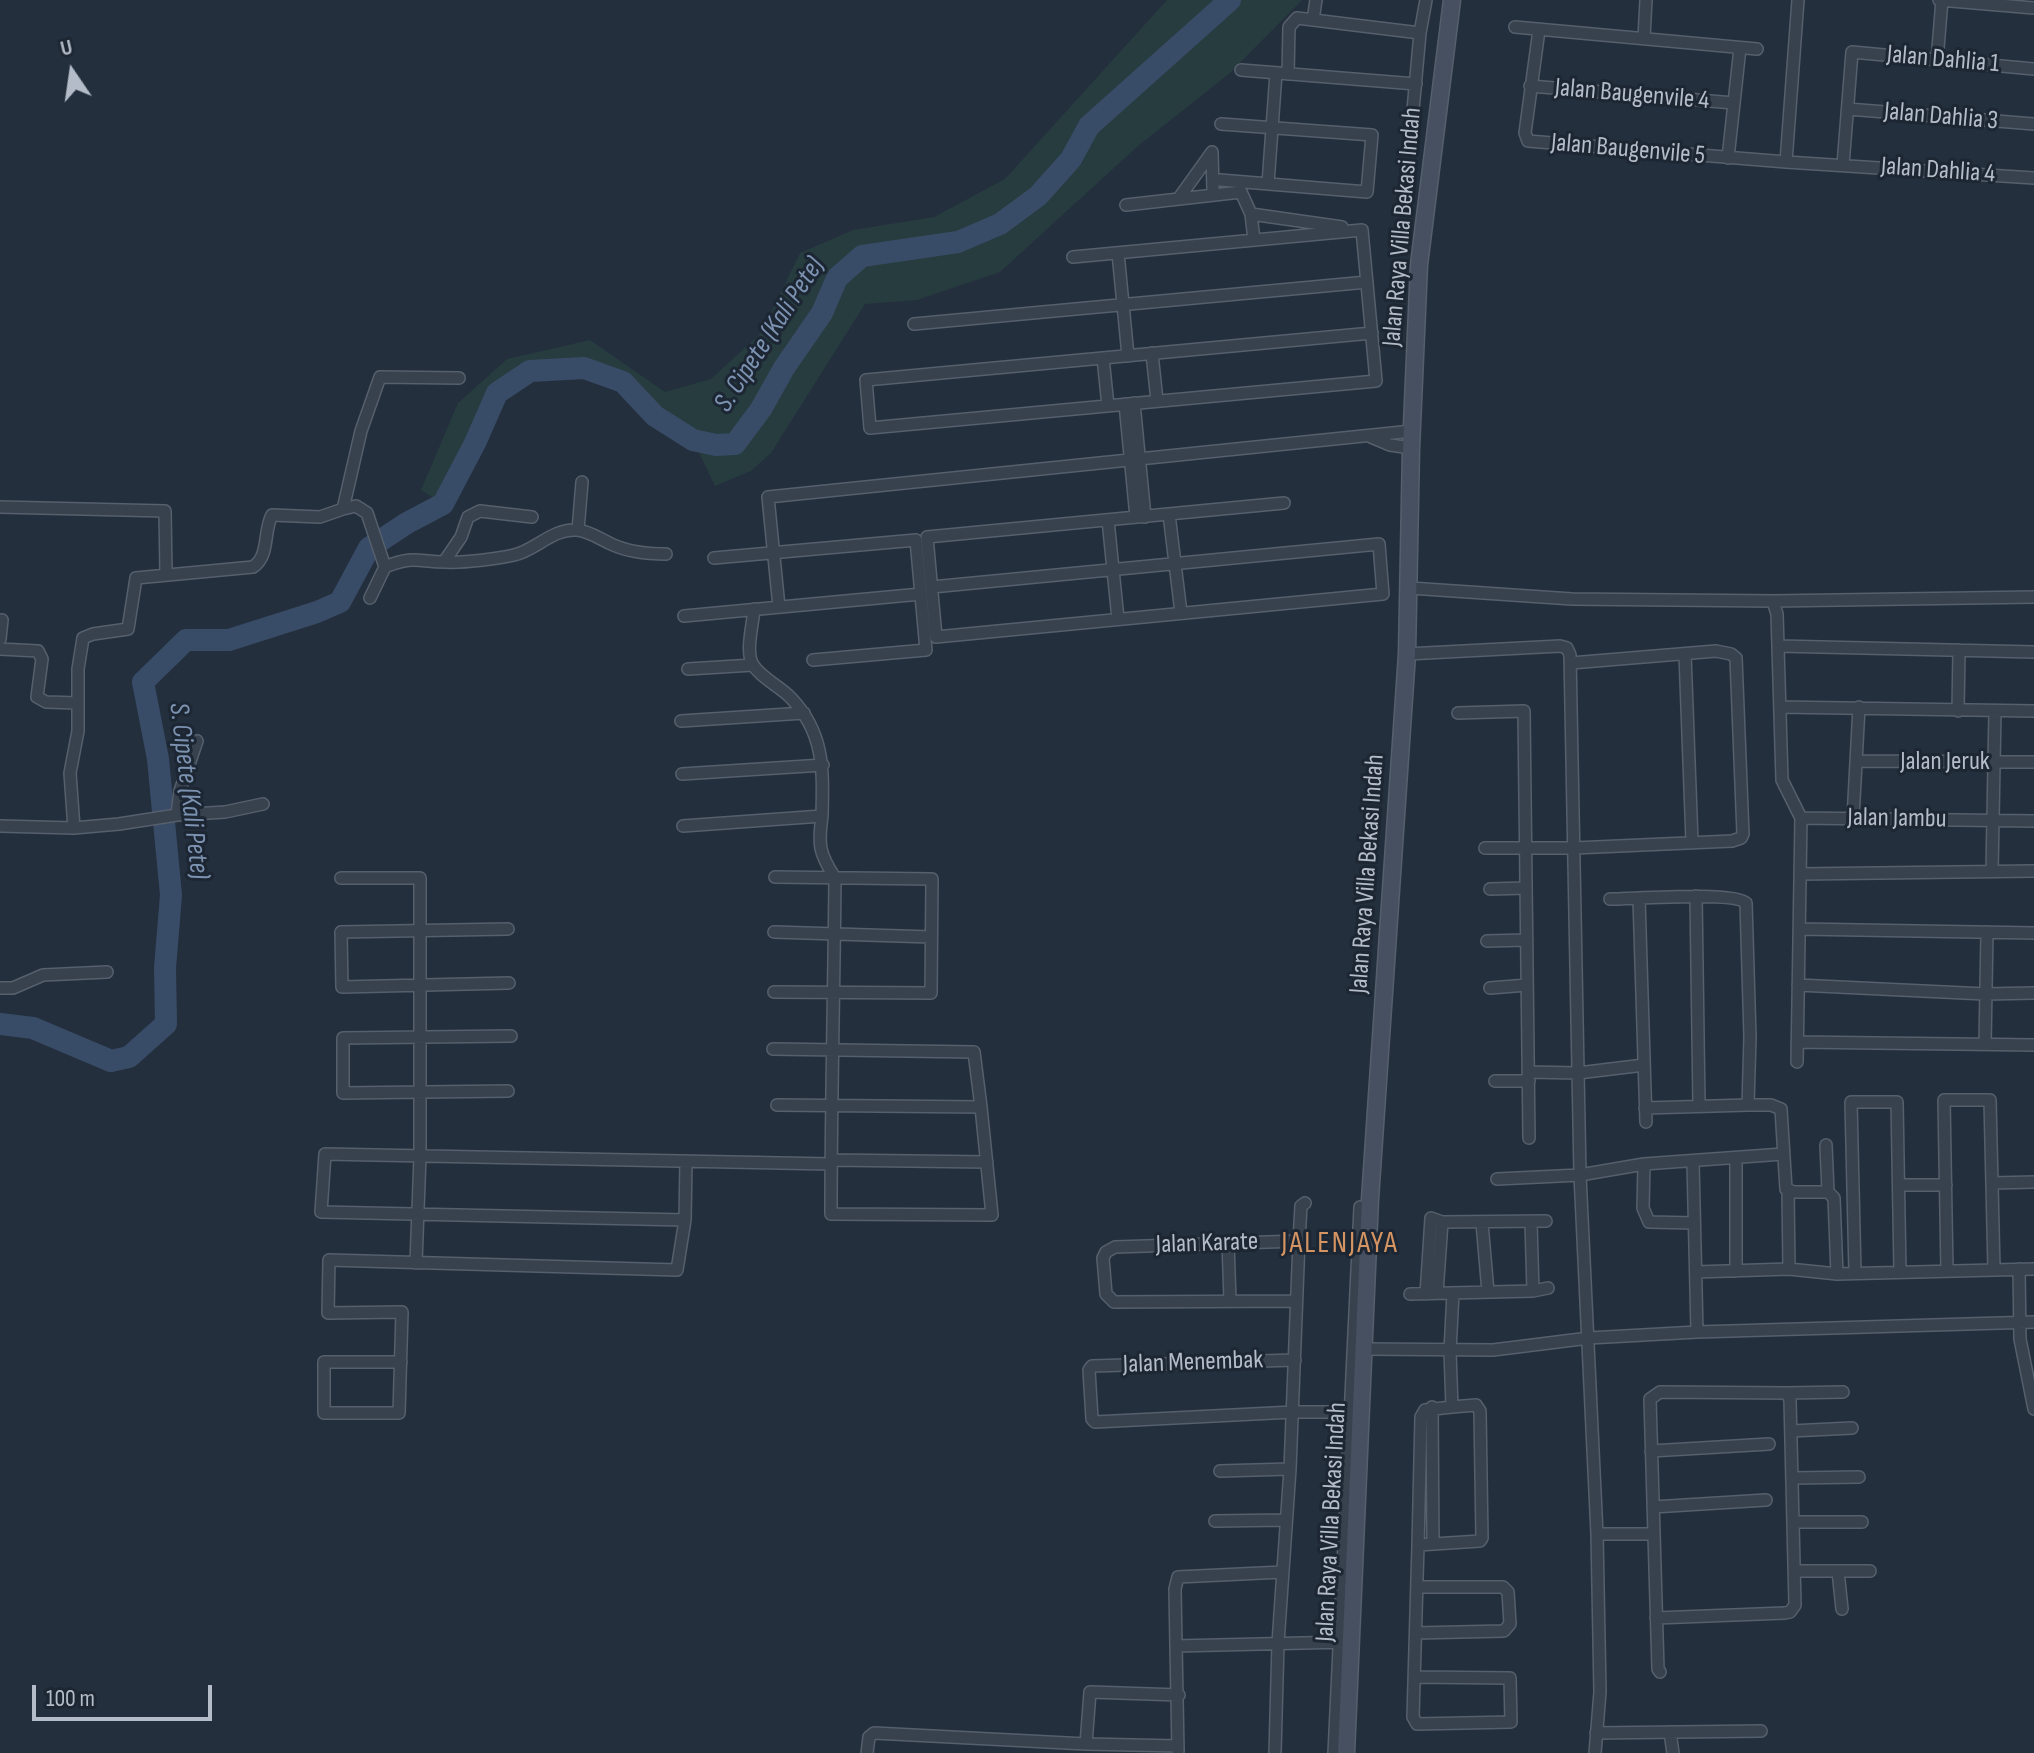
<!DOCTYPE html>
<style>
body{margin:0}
#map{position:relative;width:2034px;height:1753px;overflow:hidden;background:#242f3e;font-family:"Sofia Sans Condensed",sans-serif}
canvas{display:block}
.north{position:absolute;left:32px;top:32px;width:80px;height:80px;-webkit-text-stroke:6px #1d2633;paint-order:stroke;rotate:347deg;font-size:22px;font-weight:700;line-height:32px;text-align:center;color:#b4bcc9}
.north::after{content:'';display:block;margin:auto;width:28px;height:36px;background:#b4bcc9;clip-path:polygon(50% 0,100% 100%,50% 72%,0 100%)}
.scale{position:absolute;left:32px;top:1685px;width:180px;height:36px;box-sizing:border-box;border:4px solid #b4bcc9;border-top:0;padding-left:10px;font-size:24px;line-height:28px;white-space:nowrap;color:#b4bcc9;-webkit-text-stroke:6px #1d2633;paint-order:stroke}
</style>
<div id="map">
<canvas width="2034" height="1753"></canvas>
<div class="north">U</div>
<div class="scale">100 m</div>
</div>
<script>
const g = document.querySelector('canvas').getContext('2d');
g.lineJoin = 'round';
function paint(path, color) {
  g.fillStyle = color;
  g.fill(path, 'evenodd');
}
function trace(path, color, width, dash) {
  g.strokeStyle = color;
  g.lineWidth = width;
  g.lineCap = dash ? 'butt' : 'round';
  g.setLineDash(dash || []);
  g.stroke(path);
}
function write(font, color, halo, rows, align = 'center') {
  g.font = font + ' "Sofia Sans Condensed",sans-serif';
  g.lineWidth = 6;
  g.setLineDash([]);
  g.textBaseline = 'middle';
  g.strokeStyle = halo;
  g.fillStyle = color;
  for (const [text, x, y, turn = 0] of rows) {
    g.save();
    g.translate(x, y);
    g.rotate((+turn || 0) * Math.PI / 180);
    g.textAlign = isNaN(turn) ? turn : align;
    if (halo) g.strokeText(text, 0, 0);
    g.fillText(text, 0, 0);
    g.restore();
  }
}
paint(new Path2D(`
 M 1167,0 L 1302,0 L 1230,73 L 1138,146 L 1000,272 L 917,300 L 865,304 L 771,453 L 751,471 L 715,486 L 693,440 L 655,416 L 623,382 L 584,368 L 530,371 L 497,393 L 443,504 L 421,490 L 458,403 L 507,359 L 590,340 L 665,392 L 711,379 L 761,333 L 800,253 L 853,230 L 934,217 L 1005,179 Z`), '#263c3f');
trace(new Path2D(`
 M 0,1024 L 33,1028 L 111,1061 L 129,1057 L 166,1024 L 165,968 L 171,895 L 158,759 L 143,682 L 186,640 L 229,640 L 317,612 L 340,602 L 369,548 L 407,523 L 443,504 L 475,443 L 497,393 L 530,371 L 584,368 L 623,382 L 655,416 L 693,440 L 716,445 L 735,444 L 761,409 L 784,368 L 822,313 L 837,278 L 862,256 L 958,242 L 1000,224 L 1038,196 L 1071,159 L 1089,126 L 1230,0`), '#394c67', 22);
const minor = new Path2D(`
 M 1939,0 L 2034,8
 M 1313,20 L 1316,0
 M 1515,27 L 1757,49
 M 1539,30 L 1525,133 L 1528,141 L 1786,162 L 2034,178
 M 1644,38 L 1646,0
 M 1937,60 L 1942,0
 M 1241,70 L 1416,84
 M 1288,74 L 1289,27 L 1297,18 L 1420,33
 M 1530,86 L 1734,103
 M 1848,109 L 2034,124
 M 1412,121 L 1420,33 L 1426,0
 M 1212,152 L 1213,191
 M 1728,158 L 1740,48
 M 1786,162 L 1798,0
 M 1843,165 L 1852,52 L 2034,69
 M 1220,180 L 1367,192 L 1372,135 L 1221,124
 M 1268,184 L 1276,73
 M 1179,198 L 1212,152
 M 1126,205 L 1241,192 L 1251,214 L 1254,240
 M 1251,214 L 1342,227
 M 1118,253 L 1128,356
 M 1073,257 L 1362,230 L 1376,381 L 870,428 L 866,380 L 1372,333
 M 914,324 L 1367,282
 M 1152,353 L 1157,401
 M 1103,358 L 1108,406
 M 1134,403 L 1145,517
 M 1125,404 L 1136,517
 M 1371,437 L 1390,445 L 1411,448
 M 0,507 L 165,511 L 166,573
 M 343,509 L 356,506 L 367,513 L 385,567
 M 1169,514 L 1181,613
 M 1108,520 L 1118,619
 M 578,530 L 582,482
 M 714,558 L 916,540 L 926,650 L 813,660
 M 444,562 L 461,537 L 468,517 L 480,511 L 532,517
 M 932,587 L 1379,544 L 1383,594 L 936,637 L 927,537 L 1284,503
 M 1410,588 L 1572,599 L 1773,601 L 2034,597
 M 370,598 L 385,567 C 415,555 417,562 446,562 C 463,563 497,559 514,555 C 536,550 553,528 577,530 C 589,531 600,539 611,544 C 628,552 647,554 666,554
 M 1773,601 L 1777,614 L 1782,780 L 1801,818 L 1797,1062
 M 779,607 L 768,497 L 1412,431
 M 684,616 L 921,594
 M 0,639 L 2,620
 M 1778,646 L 2034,652
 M 0,649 L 38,651 L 42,659 L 37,697 L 46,702 L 78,703
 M 1407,654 L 1560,646 L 1567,648 L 1570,655 L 1580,1175 L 1597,1534 L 1600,1692 L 1595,1753
 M 1685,654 L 1692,842
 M 688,669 L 753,665
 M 1780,707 L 2034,711
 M 1958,711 L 1959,650
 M 1458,713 L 1524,711 L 1529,1138
 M 681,721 L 804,713
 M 1856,761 L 2034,762
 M 682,774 L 823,765
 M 177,815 L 180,791 L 197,741
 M 1801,818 L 2034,821
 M 1853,818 L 1859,707
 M 0,826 L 74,828 L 119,824 L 177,815 L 225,812 L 263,804
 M 683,826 L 822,816 C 823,770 825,734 791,698 C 781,687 761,678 753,665 C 745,652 753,624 754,609
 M 74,828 L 70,773 L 78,731 L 78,669 L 83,638 L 93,634 L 128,629 L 136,578 L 253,567 C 270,556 263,531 272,515 L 320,517 L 343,509 L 361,431 L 380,377 L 459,378
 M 1485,848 L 1574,848 L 1732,841 L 1741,838 L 1743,834 L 1736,658 L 1731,654 L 1716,651 L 1571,663
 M 1992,872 L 1995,711
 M 1801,874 L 2034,871
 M 341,878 L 420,878 L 420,1156 L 416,1263
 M 1490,889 L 1526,888
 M 1696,896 L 1699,1106
 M 1610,899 C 1632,899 1735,891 1746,903 L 1750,1037 L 1748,1105 L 1645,1108
 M 1639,899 L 1646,1122
 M 508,929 L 341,932 L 342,987 L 509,983
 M 1801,929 L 2034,933
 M 774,932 L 931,937
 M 1487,941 L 1527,940
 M 1798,985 L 1985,994 L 2034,993
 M 0,988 L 13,988 L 43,975 L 107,972
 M 1490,988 L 1527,985
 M 774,992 L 931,993 L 932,879 L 775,877
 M 1797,1042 L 2034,1045
 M 1985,1044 L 1987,932
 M 773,1049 L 974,1052 L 981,1107
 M 1528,1072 L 1578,1073 L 1644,1065
 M 1495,1081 L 1529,1081
 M 508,1091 L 343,1093 L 343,1038 L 511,1036
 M 777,1105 L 981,1107 L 992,1215 L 831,1214 C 831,1102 834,990 835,878 C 819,853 818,845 822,816
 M 1748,1105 L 1771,1105 L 1781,1109 L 1786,1189 L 1794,1192 L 1828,1192 L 1834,1198 L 1837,1274
 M 1826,1145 L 1828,1192
 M 1736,1158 L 1736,1271
 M 831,1160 L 987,1162
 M 1693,1162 L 1697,1332
 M 1644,1164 L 1643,1208 L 1649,1222 L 1694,1223
 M 1497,1179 L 1580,1175 L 1644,1164 L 1783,1154
 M 1992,1183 L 2034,1182
 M 1899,1185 L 1946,1185
 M 1788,1191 L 1789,1269
 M 685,1220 L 321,1212 L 325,1154 L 831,1164
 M 1482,1223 L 1488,1292
 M 1531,1223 L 1533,1291
 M 1228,1242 L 1230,1301
 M 2019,1269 L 2020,1339 L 2034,1409
 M 1947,1271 L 1944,1100 L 1990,1100 L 1994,1269
 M 1696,1272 L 1789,1269 L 1837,1274 L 2034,1269
 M 1855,1273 L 1851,1102 L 1897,1102 L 1900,1272
 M 1437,1293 L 1442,1222
 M 1410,1294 L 1533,1291 L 1548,1288
 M 1426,1294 L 1431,1218 L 1442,1222 L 1546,1221
 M 1296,1301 L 1114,1302 L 1106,1294 L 1103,1258 L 1106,1252 L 1115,1247 L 1299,1241
 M 1364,1349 L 1493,1350 L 1589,1338 L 1697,1332 L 2034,1322
 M 1295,1360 L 1092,1366 L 1089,1370 L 1092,1419 L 1095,1422 L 1293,1412 L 1356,1412
 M 401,1362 L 324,1362 L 324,1413 L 399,1413 L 402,1312 L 328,1313 L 329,1260 L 677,1270 L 685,1220 L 686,1161
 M 1787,1393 L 1843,1392
 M 1432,1407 L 1433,1544
 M 1452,1407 L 1425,1410 L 1421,1417 L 1418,1545 L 1480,1541 L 1482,1538 L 1480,1411 L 1476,1405 L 1452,1407 L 1450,1351 L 1453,1293
 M 1791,1431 L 1852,1428
 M 1651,1451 L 1769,1444
 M 1220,1471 L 1290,1469
 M 1793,1478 L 1859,1477
 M 1653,1507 L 1766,1500
 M 1215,1521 L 1286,1520
 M 1795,1522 L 1862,1522
 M 1597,1534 L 1654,1534
 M 1796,1571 L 1870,1571
 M 1838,1571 L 1842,1609
 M 1656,1618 L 1785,1613 L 1790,1612 L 1795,1605 L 1790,1400 L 1787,1393 L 1660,1392 L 1650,1399 C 1652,1489 1655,1579 1658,1669 L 1660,1672
 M 1416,1633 L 1504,1631 L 1510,1624 L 1508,1592 L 1503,1587 L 1418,1587
 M 1176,1646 L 1175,1589 L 1178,1577 L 1283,1572
 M 1415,1677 L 1510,1678 L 1511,1722 L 1417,1724 L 1413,1717 L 1418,1545
 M 1670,1732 L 1673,1753
 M 1596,1733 L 1761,1731
 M 1086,1744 L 1090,1692 L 1179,1695
 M 1178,1751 L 1176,1646 L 1345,1642
 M 867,1753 L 869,1737 L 874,1733 L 1086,1744 L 1178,1746
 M 1275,1753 L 1278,1643 L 1290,1469 L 1299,1241 L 1301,1206 L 1305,1203
 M 1334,1753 L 1360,1207`);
const secondary = new Path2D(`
 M 1346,1753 L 1370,1199 L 1407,654 L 1411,448 L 1419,265 L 1452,0`);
trace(minor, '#565f6c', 14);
trace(secondary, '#565f6c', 19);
trace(minor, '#38414e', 11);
trace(secondary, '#465061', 16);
write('26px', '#b4bcc9', '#1d2633', [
 ["Jalan Dahlia 1",1943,60,5],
 ["Jalan Baugenvile 4",1632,95,5],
 ["Jalan Dahlia 3",1941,117,5],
 ["Jalan Baugenvile 5",1628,150,5],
 ["Jalan Dahlia 4",1938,171,4],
 ["Jalan Raya Villa Bekasi Indah",1403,227,-85],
 ["Jalan Jeruk",1945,762],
 ["Jalan Jambu",1897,819,1],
 ["Jalan Raya Villa Bekasi Indah",1368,874,-86],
 ["Jalan Karate",1207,1244,-2],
 ["Jalan Menembak",1193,1363,-2],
 ["Jalan Raya Villa Bekasi Indah",1332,1522,-87]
]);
write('italic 28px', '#7c92b1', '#1d2633', [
 ["S. Cipete (Kali Pete)",770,335,-57],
 ["S. Cipete (Kali Pete)",188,791,83]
]);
g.letterSpacing = '2px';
write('30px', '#d59563', '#1d2633', [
 ["JALENJAYA",1340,1244]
]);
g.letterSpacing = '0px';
</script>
